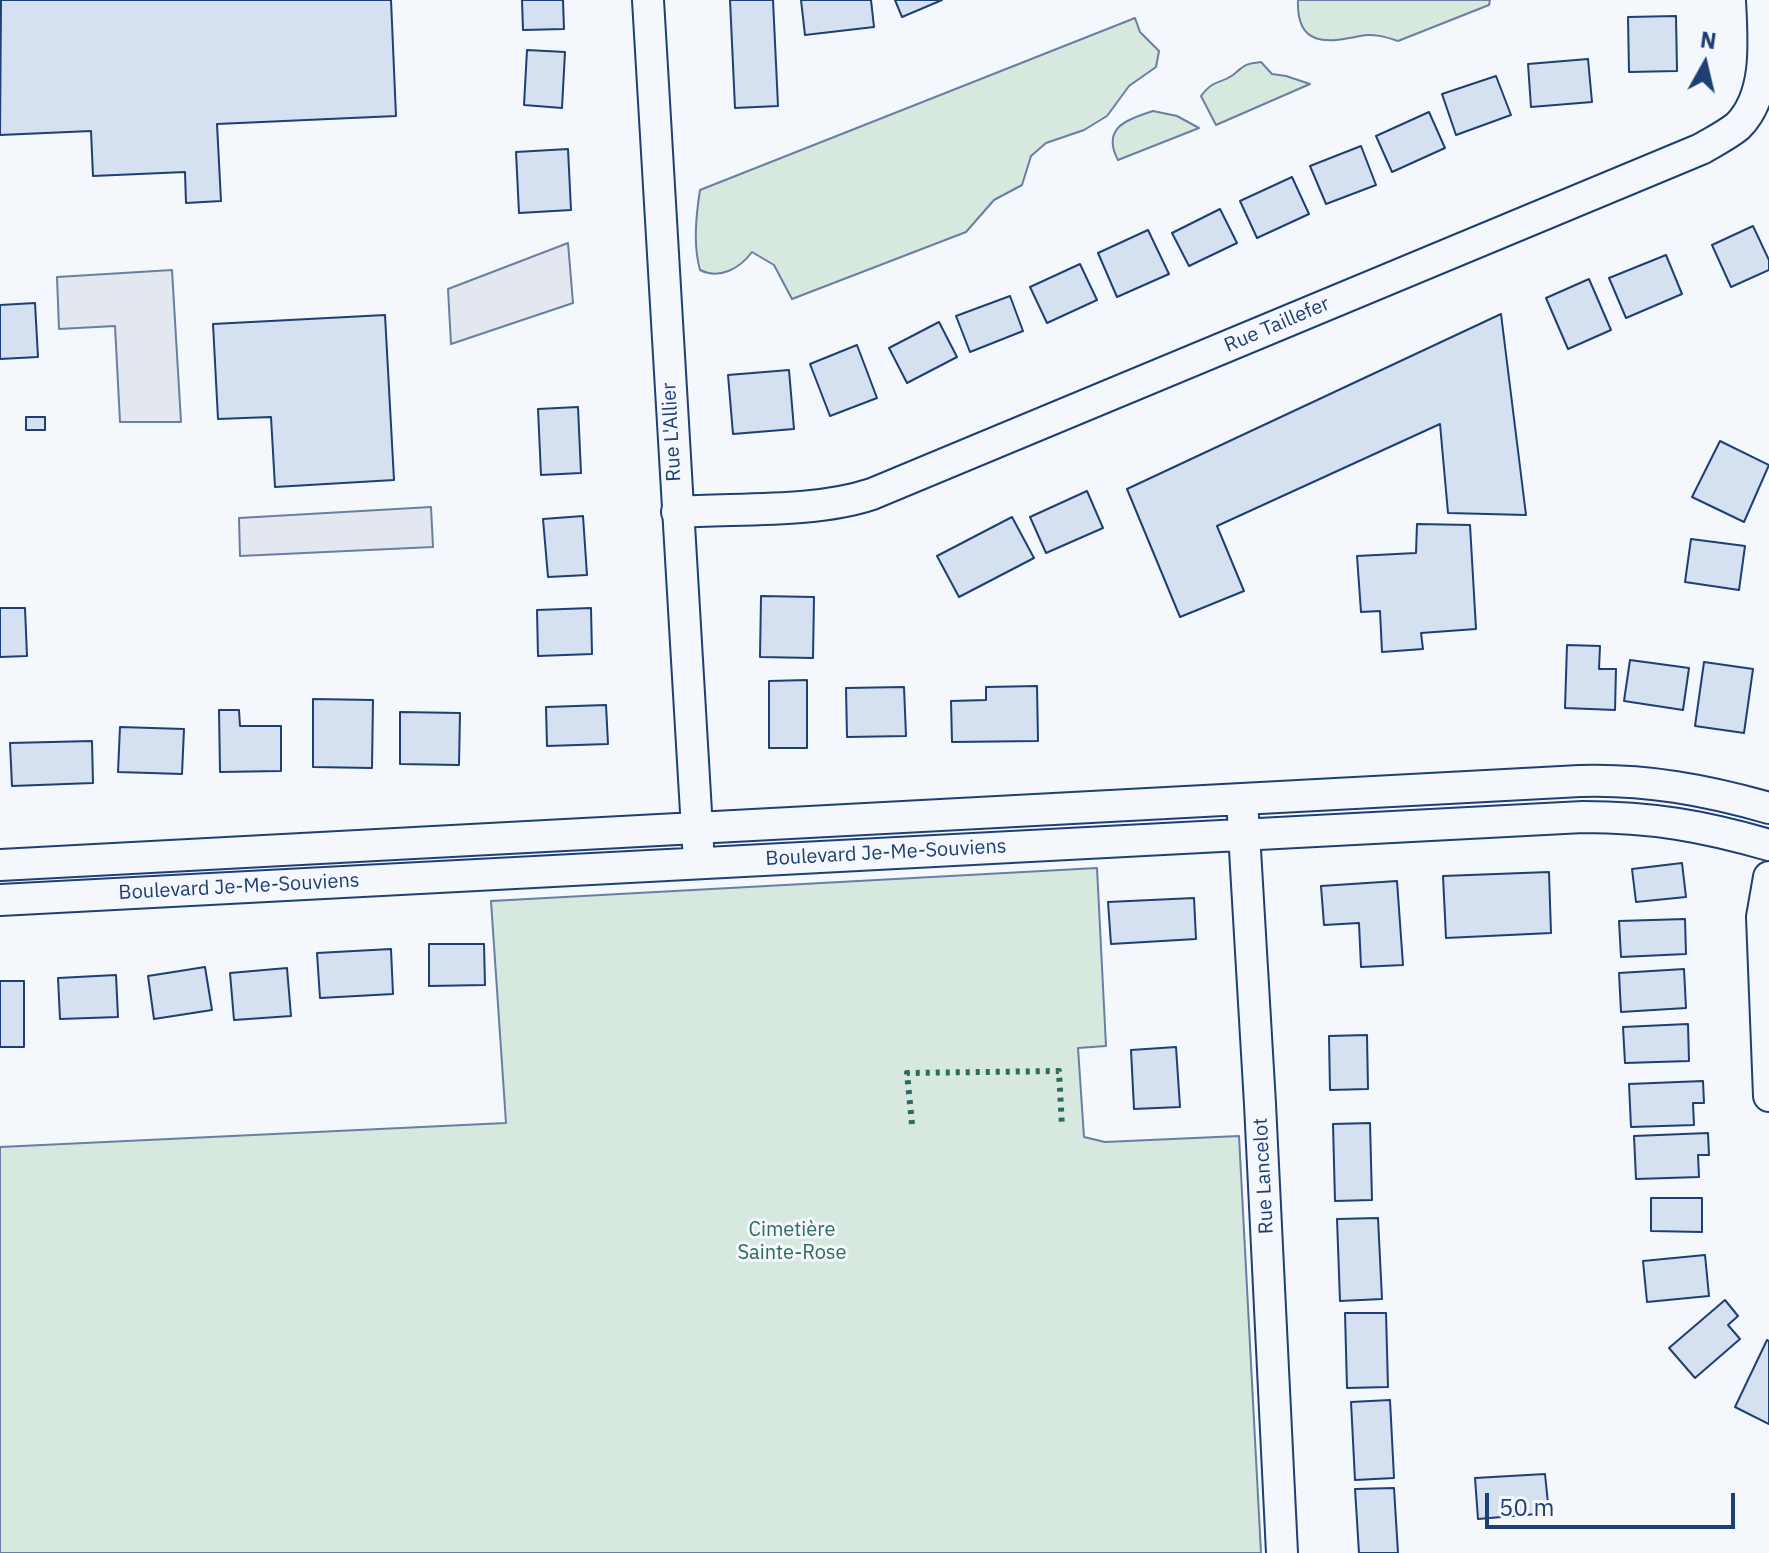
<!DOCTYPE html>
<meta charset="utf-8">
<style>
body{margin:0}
#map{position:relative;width:1769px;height:1553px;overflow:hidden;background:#f4f7fb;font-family:"IBM Plex Sans",sans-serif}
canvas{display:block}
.north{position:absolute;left:1665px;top:24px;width:80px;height:80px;-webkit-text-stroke:6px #f4f7fb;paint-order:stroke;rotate:8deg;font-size:22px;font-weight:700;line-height:32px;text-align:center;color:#1d3f73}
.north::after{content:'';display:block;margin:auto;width:28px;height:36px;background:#1d3f73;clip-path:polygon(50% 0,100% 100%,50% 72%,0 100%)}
.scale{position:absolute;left:1485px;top:1493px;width:250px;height:36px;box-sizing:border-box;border:4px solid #1d3f73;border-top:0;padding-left:10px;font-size:24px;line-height:28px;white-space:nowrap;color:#1d3f73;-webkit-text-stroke:6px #f4f7fb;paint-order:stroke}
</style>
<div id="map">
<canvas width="1769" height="1553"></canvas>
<div class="north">N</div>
<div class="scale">50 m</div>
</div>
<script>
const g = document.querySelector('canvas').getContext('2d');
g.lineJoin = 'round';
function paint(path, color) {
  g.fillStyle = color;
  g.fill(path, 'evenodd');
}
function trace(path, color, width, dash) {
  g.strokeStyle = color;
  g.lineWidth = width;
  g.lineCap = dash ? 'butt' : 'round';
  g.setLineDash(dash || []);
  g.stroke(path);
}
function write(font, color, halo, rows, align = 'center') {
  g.font = font + ' "IBM Plex Sans",sans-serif';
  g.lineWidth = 6;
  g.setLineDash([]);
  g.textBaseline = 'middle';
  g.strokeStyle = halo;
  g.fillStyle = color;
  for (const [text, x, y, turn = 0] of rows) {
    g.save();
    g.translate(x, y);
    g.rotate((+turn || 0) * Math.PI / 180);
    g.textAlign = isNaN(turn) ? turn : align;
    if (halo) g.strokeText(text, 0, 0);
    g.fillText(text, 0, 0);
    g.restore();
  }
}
const green = new Path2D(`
 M 1298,0 L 1490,0 L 1489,5 L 1398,41 C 1386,37 1373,33 1360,36 C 1327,43 1296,47 1298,0 Z
 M 1135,18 L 1140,32 L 1159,51 L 1156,67 L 1129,86 L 1107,116 L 1084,130 L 1046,143 L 1031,156 L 1022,185 L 994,200 L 966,232 L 792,299 L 774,265 L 752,252 C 740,268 720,280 700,270 C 693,245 696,216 700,190 Z
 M 1261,62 L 1272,74 L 1286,76 L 1310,84 L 1216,125 L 1201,96 C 1215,78 1219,85 1233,75 C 1245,65 1244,64 1261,62 Z
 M 1153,111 L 1177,116 L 1199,128 L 1118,160 C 1101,128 1127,119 1153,111 Z
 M 1097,868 L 1106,1046 L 1078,1048 L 1084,1137 L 1105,1142 L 1239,1136 L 1261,1553 L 0,1553 L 0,1147 L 506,1123 L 491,901 Z`);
paint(green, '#d7e8df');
trace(green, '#687fa3', 2);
const parking = new Path2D(`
 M 568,243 L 573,303 L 451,344 L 448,289 Z
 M 172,270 L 181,422 L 120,422 L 115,326 L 59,329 L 57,277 Z
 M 431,507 L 433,547 L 240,556 L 239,518 Z`);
paint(parking, '#e3e8f0');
trace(parking, '#687fa3', 2);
const building = new Path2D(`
 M 1,0 L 391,0 L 396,116 L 217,124 L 221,201 L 186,203 L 185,172 L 93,176 L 91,131 L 0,135 Z
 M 522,0 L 563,0 L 564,29 L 523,30 Z
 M 730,0 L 773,0 L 778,106 L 735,108 Z
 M 801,0 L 871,0 L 874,27 L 805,35 Z
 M 895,0 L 942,0 L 902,17 Z
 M 1676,16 L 1677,71 L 1629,72 L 1628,17 Z
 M 527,50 L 565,52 L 562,108 L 524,105 Z
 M 1588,59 L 1592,102 L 1531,107 L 1528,64 Z
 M 1496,76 L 1511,115 L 1456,135 L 1442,94 Z
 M 1429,112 L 1445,148 L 1392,172 L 1376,136 Z
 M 1361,146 L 1376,185 L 1326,204 L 1310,166 Z
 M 568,149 L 571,210 L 519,213 L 516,152 Z
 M 1292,177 L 1309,214 L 1257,238 L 1240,201 Z
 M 1220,209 L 1237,243 L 1189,266 L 1172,233 Z
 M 1753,226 L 1769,260 L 1769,270 L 1731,287 L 1712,245 Z
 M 1148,230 L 1169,274 L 1117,297 L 1098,253 Z
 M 1666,255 L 1682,294 L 1626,318 L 1609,278 Z
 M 1080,264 L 1097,300 L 1047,323 L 1030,287 Z
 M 1589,279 L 1611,330 L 1568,349 L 1546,298 Z
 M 1010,296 L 1023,331 L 970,352 L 956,316 Z
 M 35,303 L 38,357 L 0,359 L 0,305 Z
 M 1501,314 L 1526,515 L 1448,513 L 1440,424 L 1217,526 L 1244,591 L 1180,617 L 1127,489 Z
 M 385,315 L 394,480 L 275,487 L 271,417 L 218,419 L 213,324 Z
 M 939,322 L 957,357 L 907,383 L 889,348 Z
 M 857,345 L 877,398 L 830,416 L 810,364 Z
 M 789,370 L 794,429 L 733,434 L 728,375 Z
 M 578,407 L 581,473 L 541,475 L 538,409 Z
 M 26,417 L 45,417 L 45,430 L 26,430 Z
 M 1720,441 L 1769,465 L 1744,522 L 1692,497 Z
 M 1087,491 L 1103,528 L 1046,553 L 1030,517 Z
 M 583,516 L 587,575 L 548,577 L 543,519 Z
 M 1012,517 L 1034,558 L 959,597 L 937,556 Z
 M 1417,524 L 1470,525 L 1476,629 L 1421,633 L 1423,649 L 1382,652 L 1380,611 L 1361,612 L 1357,556 L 1416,553 Z
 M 1691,539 L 1745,546 L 1739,590 L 1685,582 Z
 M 761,596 L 814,597 L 813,658 L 760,657 Z
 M 0,608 L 25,608 L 27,656 L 0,657 Z
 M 591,608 L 592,654 L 538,656 L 537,610 Z
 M 1567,645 L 1600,646 L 1599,669 L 1616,669 L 1615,710 L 1565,708 Z
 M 1630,660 L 1689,668 L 1683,710 L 1624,701 Z
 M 1704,662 L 1753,669 L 1744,733 L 1695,726 Z
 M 807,680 L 807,748 L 769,748 L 769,681 Z
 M 1037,686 L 1038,741 L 952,742 L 951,701 L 986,700 L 986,687 Z
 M 904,687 L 906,736 L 847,737 L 846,688 Z
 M 313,699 L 373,700 L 372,768 L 313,767 Z
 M 606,705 L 608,744 L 547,746 L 546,707 Z
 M 219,710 L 239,710 L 240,726 L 281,726 L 281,771 L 220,772 Z
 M 400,712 L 460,713 L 459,765 L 400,764 Z
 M 120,727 L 184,729 L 182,774 L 118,772 Z
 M 92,741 L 93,783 L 12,786 L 10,743 Z
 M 1682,863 L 1686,897 L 1636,902 L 1632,869 Z
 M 1549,872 L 1551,933 L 1446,938 L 1443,876 Z
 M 1397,881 L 1403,965 L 1361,967 L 1359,923 L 1324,925 L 1321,886 Z
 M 1194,898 L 1196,939 L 1111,944 L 1108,902 Z
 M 1685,919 L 1686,954 L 1621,957 L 1619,921 Z
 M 429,944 L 484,944 L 485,985 L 429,986 Z
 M 391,949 L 393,994 L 320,998 L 317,953 Z
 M 205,967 L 212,1010 L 154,1019 L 148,976 Z
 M 287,968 L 291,1016 L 234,1020 L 230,973 Z
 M 1684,969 L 1686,1008 L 1621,1012 L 1619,973 Z
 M 116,975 L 118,1017 L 60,1019 L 58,978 Z
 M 0,981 L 24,981 L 24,1047 L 0,1047 Z
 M 1688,1024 L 1689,1061 L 1625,1063 L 1623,1027 Z
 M 1367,1035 L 1368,1089 L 1330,1090 L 1329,1036 Z
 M 1176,1047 L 1180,1107 L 1134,1109 L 1131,1050 Z
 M 1703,1081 L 1704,1103 L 1693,1103 L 1694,1125 L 1631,1127 L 1629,1084 Z
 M 1370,1123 L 1372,1200 L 1335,1201 L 1333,1124 Z
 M 1708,1133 L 1709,1155 L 1698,1155 L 1699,1177 L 1636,1179 L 1634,1136 Z
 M 1651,1198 L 1702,1198 L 1702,1232 L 1651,1231 Z
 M 1378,1218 L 1382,1299 L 1340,1301 L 1337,1219 Z
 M 1705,1255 L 1709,1296 L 1647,1302 L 1643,1261 Z
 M 1725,1300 L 1738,1316 L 1728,1325 L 1740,1339 L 1695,1378 L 1669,1348 Z
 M 1345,1313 L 1386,1313 L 1388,1387 L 1347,1388 Z
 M 1767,1340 L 1769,1341 L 1769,1424 L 1735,1407 Z
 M 1390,1400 L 1394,1478 L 1355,1480 L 1351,1402 Z
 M 1545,1474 L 1549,1513 L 1478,1519 L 1475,1478 Z
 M 1394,1488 L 1398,1553 L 1359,1553 L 1355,1489 Z`);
paint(building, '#d5e0f0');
trace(building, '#1d3f73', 2);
const street = new Path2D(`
 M 648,0 L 698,846
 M 677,512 C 738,508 815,513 872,494 L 1701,149 C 1713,142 1727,135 1738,126 C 1769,95 1764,41 1762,0
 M 1243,816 L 1260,1104 L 1282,1553
 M 0,865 L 1580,781 C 1646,779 1706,790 1769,808
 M 1769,877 L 1762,917 L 1769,1096
 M 0,900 L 1583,817 C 1652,817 1703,826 1769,845`);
trace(street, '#1d3f73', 34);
trace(street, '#f4f7fb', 30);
trace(new Path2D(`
 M 912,1124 L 907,1073 L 1059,1071 L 1062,1127`), '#2c6c60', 6, [4, 6]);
write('20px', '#1d3f73', '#f4f7fb', [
 ["Rue Taillefer",1277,325,-23],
 ["Rue L'Allier",672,432,-93],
 ["Boulevard Je-Me-Souviens",886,853,-3],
 ["Boulevard Je-Me-Souviens",239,887,-3],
 ["Rue Lancelot",1264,1176,-93]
]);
write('20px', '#2c6c60', '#f4f7fb', [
 ["Cimetière",792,1230],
 ["Sainte-Rose",792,1253]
]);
</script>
